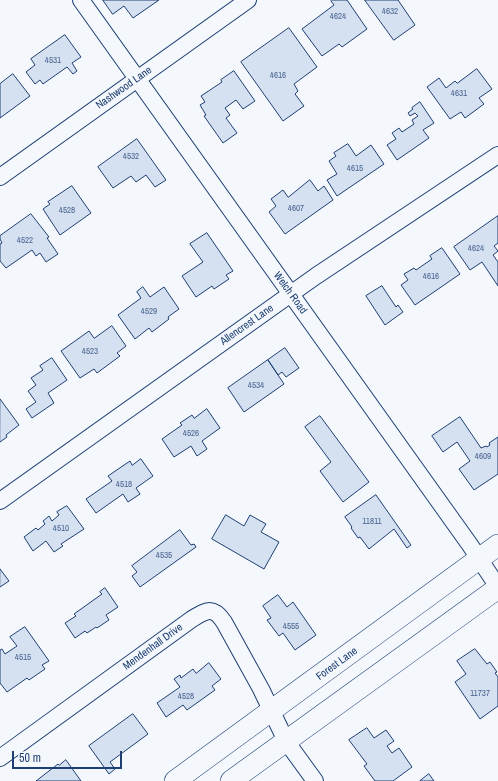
<!DOCTYPE html>
<style>
body{margin:0}
#map{position:relative;width:498px;height:781px;overflow:hidden;background:#f4f7fb;font-family:"Archivo Narrow",sans-serif}
canvas{display:block}
.scale{position:absolute;left:12px;top:751px;width:110px;height:18px;box-sizing:border-box;border:2px solid #1d3f73;border-top:0;padding-left:5px;font-size:12px;line-height:14px;white-space:nowrap;color:#1d3f73;-webkit-text-stroke:3px #f4f7fb;paint-order:stroke}
</style>
<div id="map">
<canvas width="498" height="781"></canvas>
<div class="scale">50 m</div>
</div>
<script>
const g = document.querySelector('canvas').getContext('2d');
g.lineJoin = 'round';
function paint(path, color) {
  g.fillStyle = color;
  g.fill(path, 'evenodd');
}
function trace(path, color, width, dash) {
  g.strokeStyle = color;
  g.lineWidth = width;
  g.lineCap = dash ? 'butt' : 'round';
  g.setLineDash(dash || []);
  g.stroke(path);
}
function write(font, color, halo, rows, align = 'center') {
  g.font = font + ' "Archivo Narrow",sans-serif';
  g.lineWidth = 3;
  g.setLineDash([]);
  g.textBaseline = 'middle';
  g.strokeStyle = halo;
  g.fillStyle = color;
  for (const [text, x, y, turn = 0] of rows) {
    g.save();
    g.translate(x, y);
    g.rotate((+turn || 0) * Math.PI / 180);
    g.textAlign = isNaN(turn) ? turn : align;
    if (halo) g.strokeText(text, 0, 0);
    g.fillText(text, 0, 0);
    g.restore();
  }
}
const building = new Path2D(`
 M 103,0 L 159,0 L 133,18 L 124,6 L 113,14 Z
 M 332,0 L 347,0 L 367,29 L 342,47 L 339,44 L 322,56 L 302,29 L 334,5 L 331,1 Z
 M 365,0 L 398,0 L 415,25 L 394,40 Z
 M 289,28 L 317,67 L 294,84 L 298,91 L 295,94 L 304,106 L 283,121 L 241,62 Z
 M 65,35 L 81,57 L 72,63 L 77,71 L 73,74 L 67,67 L 43,84 L 40,80 L 35,84 L 26,72 L 35,65 L 31,59 Z
 M 477,69 L 492,89 L 479,98 L 484,104 L 465,118 L 461,112 L 450,119 L 427,87 L 439,78 L 446,88 L 455,81 L 457,83 Z
 M 234,71 L 255,101 L 243,109 L 236,100 L 225,108 L 230,115 L 226,118 L 237,133 L 223,143 L 204,116 L 206,115 L 200,105 L 205,102 L 201,96 L 222,82 L 221,80 Z
 M 13,74 L 30,96 L 0,118 L 0,84 Z
 M 420,102 L 434,123 L 423,130 L 429,138 L 397,160 L 387,145 L 396,139 L 392,133 L 399,128 L 402,132 L 414,124 L 412,120 L 418,116 L 415,113 L 410,116 L 408,113 L 413,109 L 412,108 Z
 M 137,139 L 166,180 L 155,187 L 146,175 L 136,182 L 131,176 L 113,188 L 98,167 Z
 M 348,144 L 356,156 L 371,145 L 384,164 L 337,196 L 327,180 L 337,174 L 329,161 L 336,156 L 334,153 Z
 M 310,180 L 318,191 L 324,186 L 333,200 L 285,234 L 269,212 L 276,206 L 271,199 L 283,190 L 288,197 Z
 M 72,186 L 91,213 L 60,235 L 43,209 L 50,204 L 48,202 Z
 M 31,214 L 49,237 L 47,238 L 58,254 L 46,262 L 40,253 L 36,256 L 32,250 L 6,268 L 0,261 L 0,244 L 2,243 L 0,239 L 0,236 Z
 M 498,216 L 498,243 L 494,246 L 498,251 L 493,255 L 498,262 L 498,286 L 482,262 L 470,270 L 454,247 Z
 M 207,233 L 233,271 L 226,275 L 229,279 L 214,289 L 212,286 L 196,297 L 182,276 L 203,262 L 190,244 Z
 M 442,248 L 460,274 L 415,305 L 401,285 L 408,280 L 404,274 L 414,268 L 416,270 L 432,259 L 430,256 Z
 M 382,286 L 396,307 L 398,305 L 403,312 L 385,325 L 366,296 Z
 M 143,287 L 150,297 L 164,287 L 179,309 L 168,317 L 169,319 L 152,332 L 149,328 L 135,339 L 118,315 L 141,298 L 137,292 Z
 M 112,326 L 126,346 L 117,353 L 120,356 L 97,373 L 94,369 L 80,378 L 61,351 L 89,331 L 94,338 Z
 M 285,348 L 299,368 L 286,377 L 282,372 L 278,375 L 268,360 Z
 M 52,358 L 67,380 L 48,393 L 54,403 L 32,418 L 26,409 L 36,402 L 28,391 L 36,385 L 31,378 L 43,370 L 40,366 Z
 M 268,360 L 284,384 L 244,412 L 228,388 Z
 M 0,399 L 19,425 L 6,435 L 7,437 L 0,442 Z
 M 207,409 L 220,428 L 202,441 L 207,449 L 197,456 L 191,446 L 174,457 L 162,439 L 182,425 L 180,423 L 192,415 L 194,418 Z
 M 320,416 L 369,482 L 343,502 L 320,471 L 331,462 L 305,427 Z
 M 460,417 L 481,448 L 486,446 L 487,447 L 490,445 L 489,443 L 498,437 L 498,474 L 474,490 L 459,469 L 470,461 L 457,442 L 443,452 L 432,436 Z
 M 141,459 L 153,476 L 136,488 L 140,494 L 128,502 L 123,494 L 96,513 L 86,499 L 112,481 L 108,476 L 130,461 L 132,465 Z
 M 376,495 L 411,545 L 407,548 L 394,529 L 369,549 L 360,537 L 358,538 L 351,528 L 352,527 L 345,517 Z
 M 67,506 L 84,529 L 61,544 L 63,546 L 54,552 L 46,541 L 33,551 L 24,537 L 36,528 L 38,530 L 45,524 L 43,521 L 49,516 L 52,521 L 59,515 L 57,512 Z
 M 226,515 L 244,526 L 250,515 L 266,524 L 261,532 L 279,542 L 264,569 L 212,539 Z
 M 180,530 L 191,545 L 194,544 L 196,547 L 140,587 L 132,576 L 137,572 L 132,566 Z
 M 0,569 L 9,581 L 0,587 Z
 M 105,588 L 118,607 L 106,615 L 109,620 L 97,628 L 96,627 L 87,633 L 85,631 L 75,638 L 65,623 L 76,616 L 74,614 L 102,594 L 100,592 Z
 M 278,595 L 287,607 L 293,602 L 316,635 L 295,650 L 283,633 L 279,636 L 267,620 L 271,618 L 263,606 Z
 M 25,627 L 49,661 L 42,665 L 45,669 L 29,680 L 27,678 L 7,692 L 0,683 L 0,650 L 2,649 L 5,654 L 17,646 L 10,637 Z
 M 475,649 L 487,664 L 490,662 L 497,672 L 495,673 L 498,677 L 498,706 L 480,719 L 455,682 L 466,674 L 457,661 Z
 M 209,663 L 221,679 L 212,686 L 215,690 L 187,710 L 183,705 L 166,717 L 157,703 L 180,687 L 174,679 L 180,675 L 181,678 L 193,669 L 196,673 Z
 M 133,714 L 148,734 L 110,762 L 115,769 L 109,774 L 89,746 Z
 M 367,728 L 374,738 L 386,730 L 394,741 L 387,746 L 392,753 L 399,748 L 412,767 L 393,781 L 375,781 L 364,766 L 367,764 L 349,740 Z
 M 66,760 L 81,781 L 36,781 L 58,764 L 59,765 Z
 M 429,774 L 434,781 L 420,781 Z`);
paint(building, '#d5e0f0');
trace(building, '#1d3f73', 1);
const minor = new Path2D(`
 M 81,0 L 470,545 L 498,587
 M 0,177 L 248,0
 M 0,501 L 316,276 L 498,155
 M 0,758 L 192,619 C 207,610 213,606 224,622 L 261,689 L 286,741 L 315,781`);
const major = new Path2D(`
 M 175,781 L 498,545
 M 231,781 L 498,588`);
trace(minor, '#1d3f73', 18);
trace(major, '#1d3f73', 22);
trace(minor, '#f4f7fb', 16);
trace(major, '#f4f7fb', 21);
write('9px', '#4b6792', null, [
 ["4632",390,12],
 ["4624",338,17],
 ["4531",53,61],
 ["4616",278,76],
 ["4631",459,94],
 ["4532",131,157],
 ["4615",355,169],
 ["4607",296,209],
 ["4528",67,211],
 ["4522",25,241],
 ["4624",476,249],
 ["4616",431,277],
 ["4529",149,312],
 ["4523",90,352],
 ["4534",256,386],
 ["4526",191,434],
 ["4609",483,457],
 ["4518",124,485],
 ["11811",372,522],
 ["4510",61,529],
 ["4535",164,556],
 ["4555",291,627],
 ["4515",23,658],
 ["11737",480,694],
 ["4528",186,697]
]);
write('11px', '#1d3f73', '#f4f7fb', [
 ["Nashwood Lane",124,88,-35],
 ["Welch Road",290,293,54],
 ["Allencrest Lane",247,325,-35],
 ["Mendenhall Drive",153,647,-36],
 ["Forest Lane",337,664,-36]
]);
</script>
